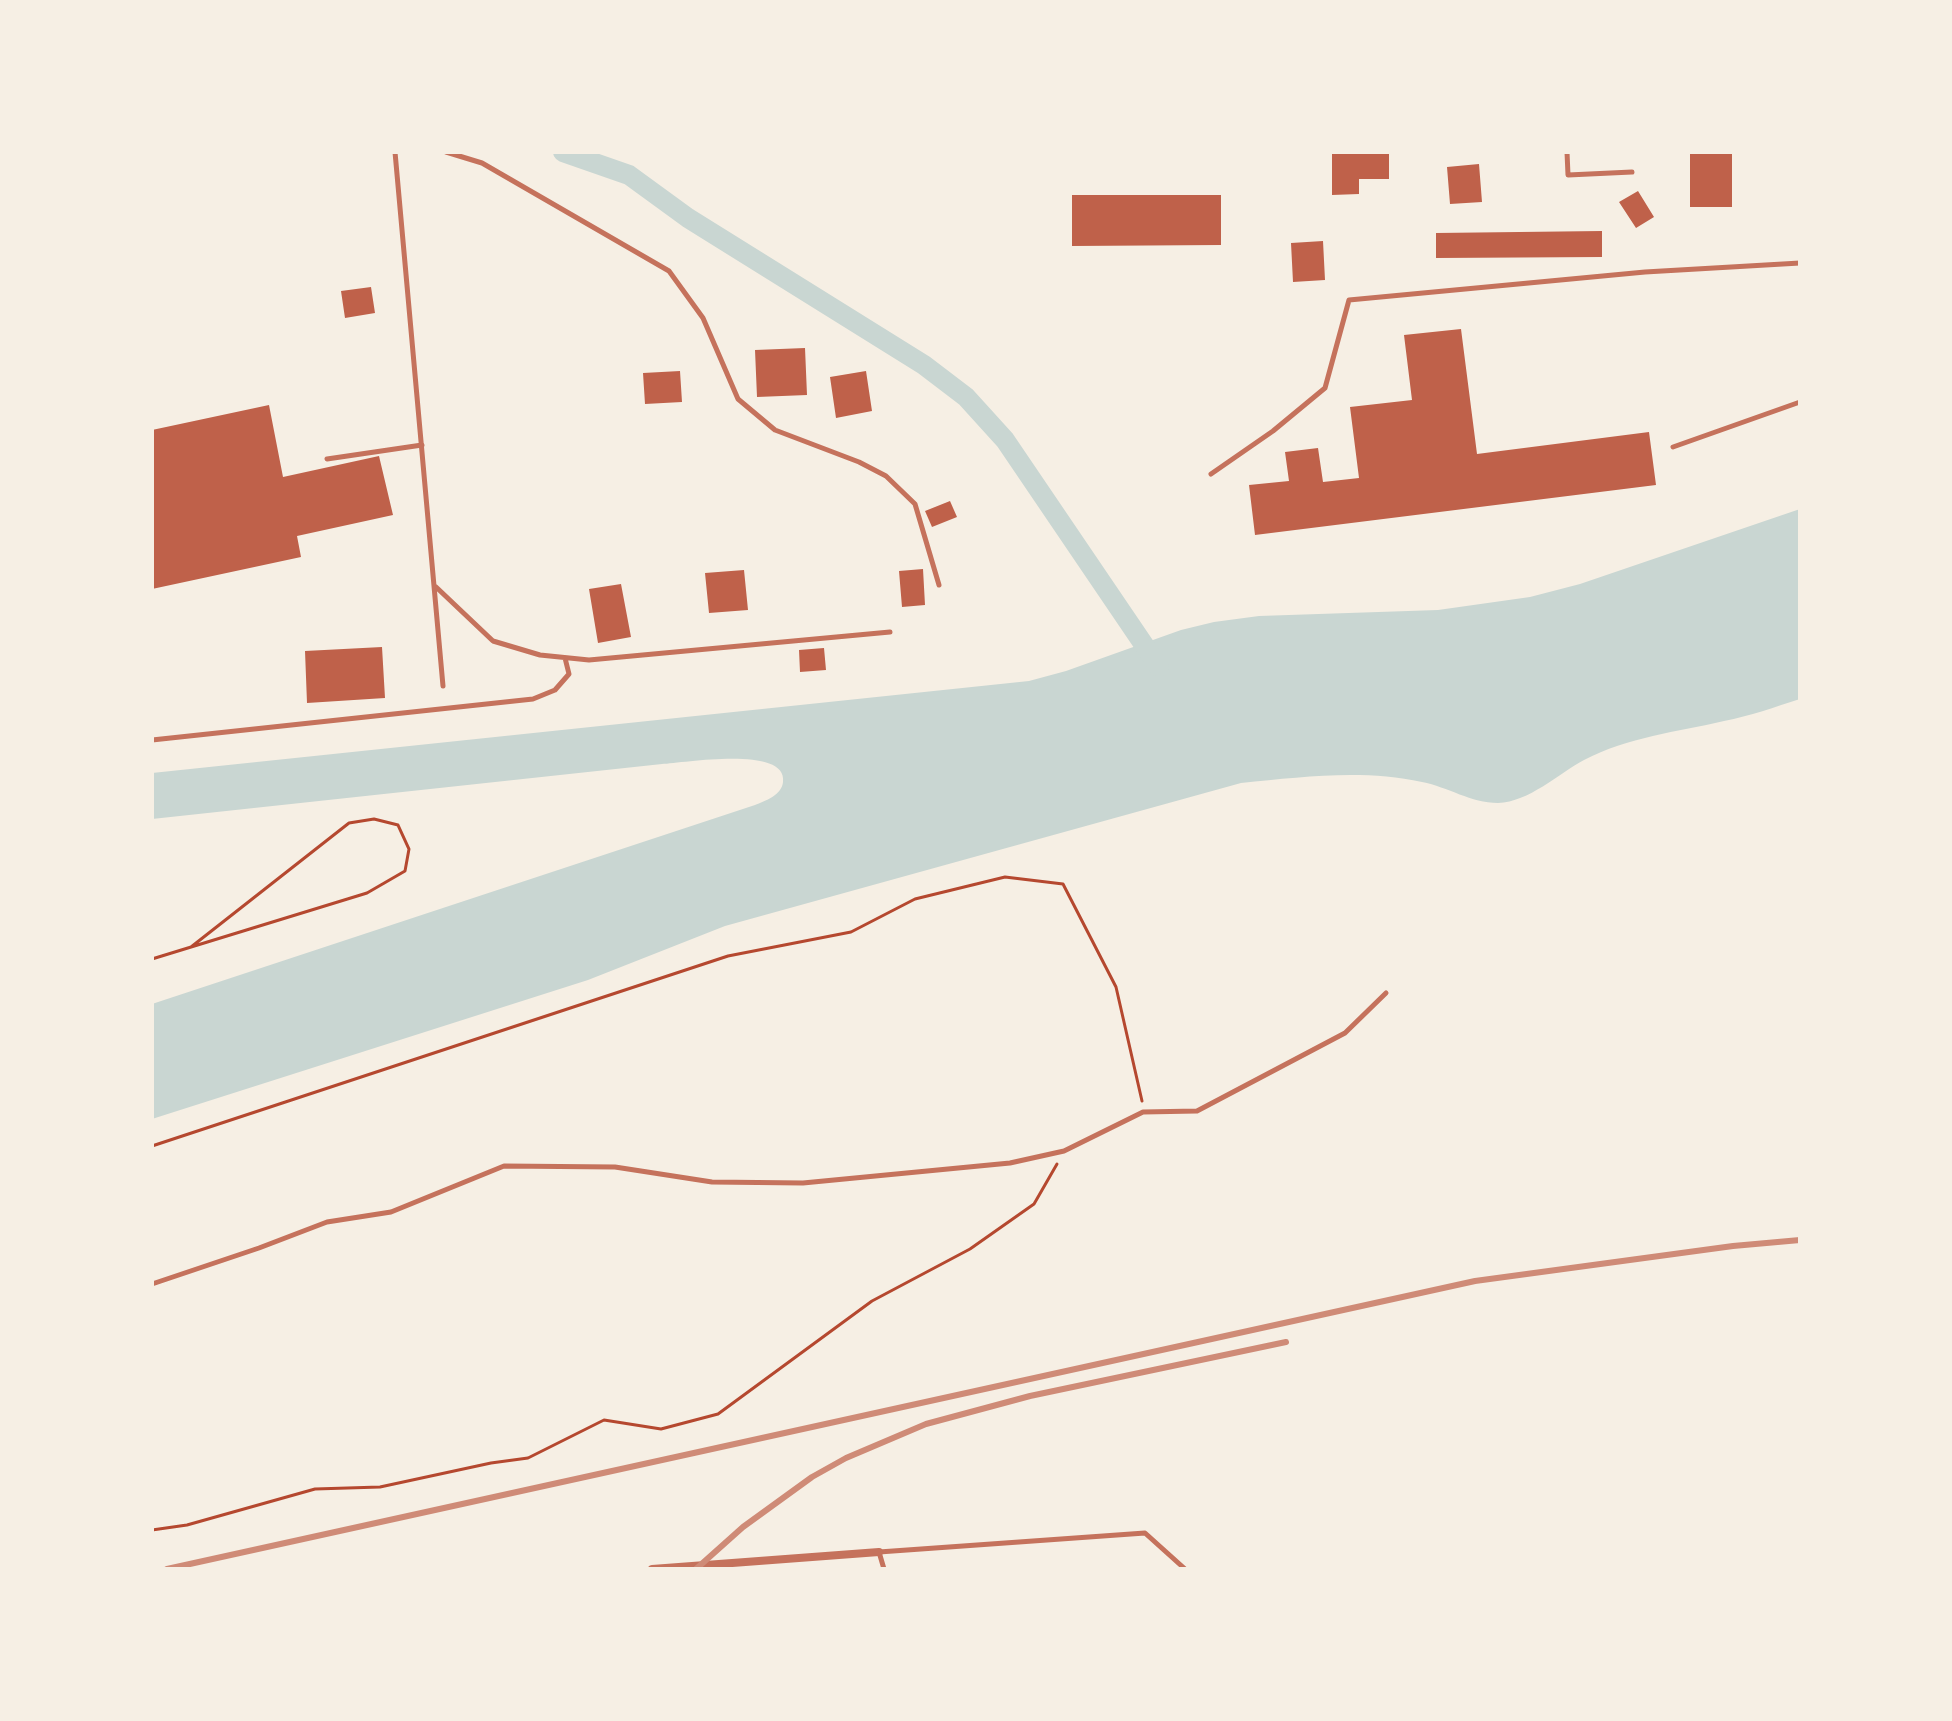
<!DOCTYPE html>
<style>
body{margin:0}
#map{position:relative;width:1952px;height:1721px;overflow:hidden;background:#f6efe4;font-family:"Noto Sans",sans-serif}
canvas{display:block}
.frame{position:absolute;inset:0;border:154px solid #f6efe4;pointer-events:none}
</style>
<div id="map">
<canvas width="1952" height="1721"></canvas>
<div class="frame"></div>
</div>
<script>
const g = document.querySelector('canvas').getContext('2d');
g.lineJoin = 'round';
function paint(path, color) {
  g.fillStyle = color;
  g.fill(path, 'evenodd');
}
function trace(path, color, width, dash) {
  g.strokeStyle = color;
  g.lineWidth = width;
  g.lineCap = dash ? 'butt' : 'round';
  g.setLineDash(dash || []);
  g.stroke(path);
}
paint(new Path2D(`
 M 1800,509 L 1800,699 C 1775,707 1750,716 1724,721 C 1677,732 1628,737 1584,760 C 1558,774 1529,802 1498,803 C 1471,803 1448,787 1422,782 C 1362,769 1302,777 1241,783 L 725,926 L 588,980 L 152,1119 L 152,1004 L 755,805 C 765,801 782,795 783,782 C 788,745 683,763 662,764 L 152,819 L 152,773 L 1029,681 L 1066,671 L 1181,630 L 1214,622 L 1259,616 L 1438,610 L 1530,597 L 1580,584 Z`), '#c9d6d2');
trace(new Path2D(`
 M 563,152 L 629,175 L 688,218 L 924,365 L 966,397 L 1005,440 L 1159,667`), '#c9d6d2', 20);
paint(new Path2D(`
 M 1690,152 L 1732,152 L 1732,207 L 1690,207 Z
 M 1389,153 L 1389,179 L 1359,179 L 1359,194 L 1332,195 L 1332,154 Z
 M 1479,164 L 1482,202 L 1450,204 L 1447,167 Z
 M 1638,191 L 1654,217 L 1636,228 L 1619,202 Z
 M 1072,195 L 1221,195 L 1221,245 L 1072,246 Z
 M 1602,231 L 1602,257 L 1436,258 L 1436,233 Z
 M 1323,241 L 1325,280 L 1293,282 L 1291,243 Z
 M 371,287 L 375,313 L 345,318 L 341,291 Z
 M 1461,329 L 1477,454 L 1649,432 L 1656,485 L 1255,535 L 1249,485 L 1289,481 L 1285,452 L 1318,448 L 1323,482 L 1359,478 L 1350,407 L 1412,400 L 1404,335 Z
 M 805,348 L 807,395 L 757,397 L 755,350 Z
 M 680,371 L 682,402 L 645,404 L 643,373 Z
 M 866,371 L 872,411 L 836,418 L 830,377 Z
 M 269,405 L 283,477 L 379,456 L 393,515 L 297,536 L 301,557 L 152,589 L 152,430 Z
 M 950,501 L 957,517 L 932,527 L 925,511 Z
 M 923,569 L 925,605 L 902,607 L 899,571 Z
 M 744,570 L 748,610 L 709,613 L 705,573 Z
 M 621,584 L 631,637 L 598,643 L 589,589 Z
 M 382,647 L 385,698 L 307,703 L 305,651 Z
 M 824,648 L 826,670 L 800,672 L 799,650 Z`), '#bf614a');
trace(new Path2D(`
 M 152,959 L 367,893 L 405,871 L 409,849 L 398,825 L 374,819 L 349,823 L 191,947
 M 152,1146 L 728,956 L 851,932 L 915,899 L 1005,877 L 1063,884 L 1116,987 L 1142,1101
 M 152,1530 L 187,1525 L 315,1489 L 380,1487 L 491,1463 L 528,1458 L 604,1420 L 661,1429 L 718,1414 L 872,1301 L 970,1249 L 1034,1204 L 1057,1164`), '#b5482f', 3);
trace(new Path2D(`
 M 395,152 L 443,686
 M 446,152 L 482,163 L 669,271 L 703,318 L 738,399 L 775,430 L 859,462 L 886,476 L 915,504 L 939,585
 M 1567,152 L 1568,175 L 1632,172
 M 1673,447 L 1800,402
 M 327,459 L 422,445
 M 1211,474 L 1273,431 L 1325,388 L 1349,300 L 1645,272 L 1800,263
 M 436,587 L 493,641 L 540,655 L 589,660 L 890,632
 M 152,740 L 533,699 L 555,690 L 569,674 L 565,658
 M 152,1284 L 259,1248 L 327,1222 L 391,1212 L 504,1166 L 615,1167 L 712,1182 L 803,1183 L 1010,1163 L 1064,1151 L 1143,1112 L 1197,1111 L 1345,1033 L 1386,993
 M 884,1569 L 879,1552 L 1145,1533 L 1185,1569`), '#c5725c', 5);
trace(new Path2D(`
 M 652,1569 L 879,1552`), '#c5725c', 8);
trace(new Path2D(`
 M 167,1569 L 1475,1281 L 1733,1246 L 1800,1240
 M 696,1569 L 743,1527 L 812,1477 L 846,1458 L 926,1424 L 1030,1396 L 1286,1342`), '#cf8b77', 6);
</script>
